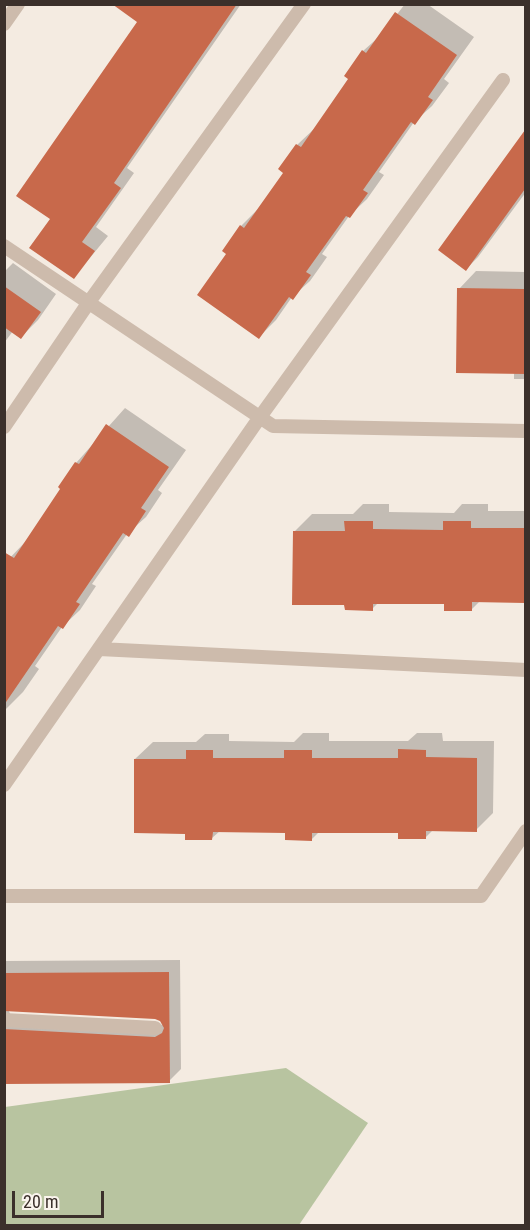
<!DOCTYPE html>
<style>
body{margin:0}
#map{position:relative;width:530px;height:1230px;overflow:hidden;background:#f4ebe1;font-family:"Roboto Condensed",sans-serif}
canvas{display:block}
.frame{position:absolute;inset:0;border:6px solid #3b302b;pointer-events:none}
.scale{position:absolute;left:12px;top:1191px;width:92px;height:27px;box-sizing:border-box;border:3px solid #3b302b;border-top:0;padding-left:8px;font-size:18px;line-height:21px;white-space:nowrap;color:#3b302b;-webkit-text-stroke:4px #fbf5ee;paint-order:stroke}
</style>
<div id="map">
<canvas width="530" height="1230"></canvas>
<div class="frame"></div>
<div class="scale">20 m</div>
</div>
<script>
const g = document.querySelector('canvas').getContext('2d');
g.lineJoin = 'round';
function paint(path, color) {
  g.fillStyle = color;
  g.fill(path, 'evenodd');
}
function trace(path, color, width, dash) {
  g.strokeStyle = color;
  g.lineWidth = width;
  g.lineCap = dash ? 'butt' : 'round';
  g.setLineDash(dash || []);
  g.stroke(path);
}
paint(new Path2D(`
 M 286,1068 L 368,1123 L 299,1225 L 5,1225 L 5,1107 Z`), '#b8c4a0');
paint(new Path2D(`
 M 152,4 L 241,4 L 127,168 L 134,173 L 96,227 L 108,236 L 74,277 L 52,219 Z
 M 405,4 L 427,4 L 474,37 L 444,79 L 449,83 L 432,106 L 414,122 L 379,172 L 384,175 L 367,199 L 349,216 L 322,254 L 327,257 L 310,281 L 292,297 L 276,320 L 259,337 L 228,253 L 241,226 L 258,209 L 285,172 L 297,145 L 315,128 L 350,79 L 363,51 L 381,35 Z
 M 526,133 L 526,192 L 478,257 L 466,269 L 440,250 Z
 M 13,263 L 56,294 L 38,320 L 21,337 L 13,331 L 4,343 L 4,272 Z
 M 476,271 L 526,272 L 526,379 L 514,379 L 514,372 L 459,289 Z
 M 125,408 L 186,450 L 158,490 L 162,493 L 146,517 L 127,534 L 92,584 L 96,586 L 80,610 L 62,627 L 35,666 L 39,669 L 23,692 L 6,709 L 4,564 L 28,539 L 63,488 L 60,487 L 76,463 Z
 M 363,504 L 389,504 L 389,512 L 454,513 L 462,504 L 488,504 L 488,511 L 526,511 L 526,601 L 480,601 L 471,610 L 446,603 L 379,602 L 372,609 L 346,604 L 295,531 L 312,514 L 353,514 Z
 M 303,733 L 329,733 L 329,741 L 408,741 L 417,733 L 442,733 L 443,741 L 494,741 L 493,813 L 476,830 L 433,830 L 425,838 L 400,832 L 320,831 L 312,839 L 286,831 L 220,831 L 212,838 L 187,832 L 135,759 L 153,742 L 196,742 L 205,734 L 229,734 L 229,741 L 294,742 Z
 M 180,960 L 181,1069 L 169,1081 L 4,1082 L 4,961 ZM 8,1010 L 156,1018 L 167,1025 L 16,1017 L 11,1015 Z`), '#0003');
paint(new Path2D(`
 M 112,4 L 237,4 L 114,183 L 121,188 L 82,242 L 95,251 L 74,279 L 29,248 L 50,219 L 16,196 L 137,22 Z
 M 395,12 L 457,55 L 428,97 L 433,100 L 415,125 L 411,122 L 363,190 L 368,193 L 350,218 L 346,216 L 306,272 L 311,275 L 293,300 L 289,297 L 259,339 L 197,295 L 226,254 L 222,251 L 240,225 L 244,228 L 283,173 L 278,169 L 296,144 L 301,147 L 348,79 L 344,76 L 362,50 L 366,53 Z
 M 525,130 L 525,189 L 466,271 L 438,250 Z
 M 4,286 L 41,312 L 21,339 L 4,327 Z
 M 457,288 L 525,289 L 525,374 L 456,373 Z
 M 106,424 L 169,467 L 141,508 L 146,511 L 129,537 L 123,533 L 76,602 L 80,604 L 63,629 L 58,626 L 4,705 L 4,552 L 14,558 L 60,489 L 58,487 L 75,462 L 79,464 Z
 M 344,521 L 373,521 L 373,529 L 443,530 L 443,521 L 471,521 L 471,528 L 525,528 L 525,603 L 472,602 L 472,611 L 444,611 L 444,604 L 373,604 L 373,611 L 345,610 L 344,605 L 292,605 L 293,531 L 345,531 Z
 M 398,749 L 426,750 L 426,757 L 477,758 L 477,832 L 426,831 L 426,839 L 398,839 L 398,833 L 312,833 L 312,841 L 285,840 L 285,833 L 213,832 L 212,840 L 185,840 L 185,834 L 134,833 L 134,759 L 186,759 L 186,750 L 213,750 L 213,758 L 284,758 L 284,750 L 312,750 L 312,758 L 398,758 Z
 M 169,972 L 170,1083 L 4,1084 L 4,1029 L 155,1037 L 162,1033 L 164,1028 L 160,1021 L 155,1019 L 4,1011 L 4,973 Z`), '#c8694b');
trace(new Path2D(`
 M 4,24 L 18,4
 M 4,246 L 273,426 L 526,431
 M 4,427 L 89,302 L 304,4
 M 99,649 L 526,670
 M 4,785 L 260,417 L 503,80
 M 4,896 L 481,896 L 526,831
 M 4,1020 L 155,1028`), '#cdbbac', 14);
</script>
